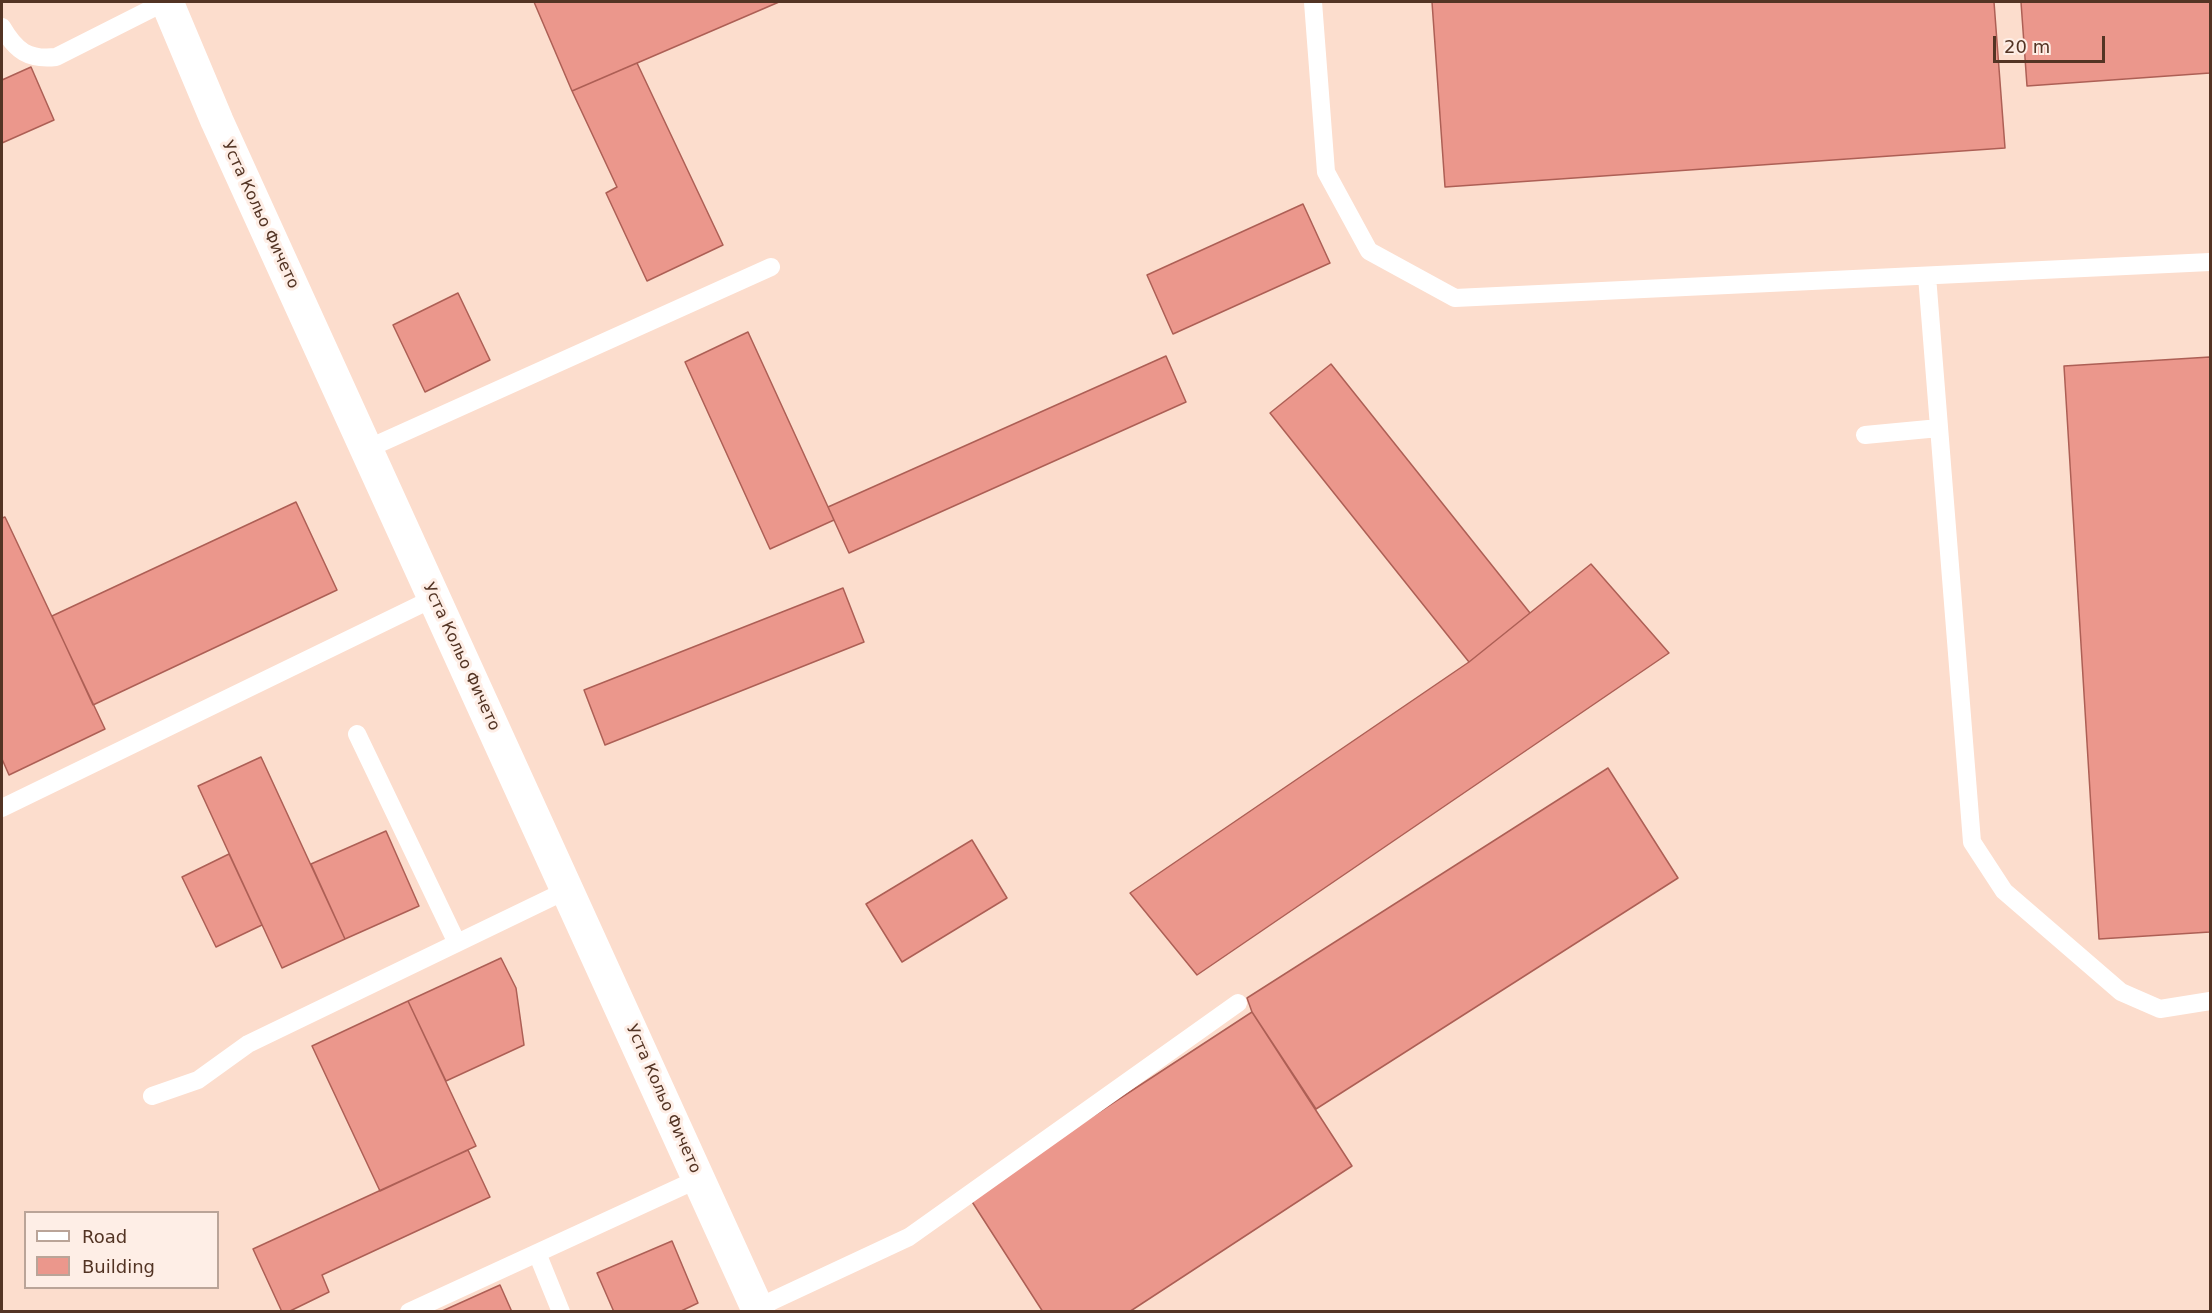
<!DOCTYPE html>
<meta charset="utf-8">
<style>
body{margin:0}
#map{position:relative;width:2212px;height:1313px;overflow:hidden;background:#fcddcd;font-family:"DejaVu Sans",sans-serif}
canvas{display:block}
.frame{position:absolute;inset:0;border:3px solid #533424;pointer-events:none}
.legend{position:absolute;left:24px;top:1211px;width:195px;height:78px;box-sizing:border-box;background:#feeee6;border:2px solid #baa498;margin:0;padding:8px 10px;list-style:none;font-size:18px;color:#533424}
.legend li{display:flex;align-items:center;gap:12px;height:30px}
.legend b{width:30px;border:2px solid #baa498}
.scale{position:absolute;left:1993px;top:36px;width:112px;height:27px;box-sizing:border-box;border:3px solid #533424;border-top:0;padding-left:8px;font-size:18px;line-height:21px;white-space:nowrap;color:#533424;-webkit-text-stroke:4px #feeee6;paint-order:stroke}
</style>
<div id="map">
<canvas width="2212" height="1313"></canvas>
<div class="frame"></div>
<ul class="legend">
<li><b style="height:8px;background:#fff"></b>Road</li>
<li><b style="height:16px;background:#eb978c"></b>Building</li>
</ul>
<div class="scale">20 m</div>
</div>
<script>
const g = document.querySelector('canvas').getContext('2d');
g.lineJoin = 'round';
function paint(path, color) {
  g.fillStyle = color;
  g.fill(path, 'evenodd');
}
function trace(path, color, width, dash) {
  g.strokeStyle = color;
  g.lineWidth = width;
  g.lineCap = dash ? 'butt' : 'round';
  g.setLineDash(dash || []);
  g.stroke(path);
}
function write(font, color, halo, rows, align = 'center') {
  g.font = font + ' "DejaVu Sans",sans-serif';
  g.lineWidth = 6;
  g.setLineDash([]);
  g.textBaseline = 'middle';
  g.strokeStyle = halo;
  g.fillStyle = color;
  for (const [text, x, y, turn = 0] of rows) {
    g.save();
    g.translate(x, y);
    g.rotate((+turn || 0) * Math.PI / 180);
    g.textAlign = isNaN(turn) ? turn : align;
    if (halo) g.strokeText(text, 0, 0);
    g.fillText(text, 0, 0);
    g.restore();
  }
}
const building = new Path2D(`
 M 534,2 L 779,2 L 572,91 Z
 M 1432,2 L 1994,2 L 2005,148 L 1445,187 Z
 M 2021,2 L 2210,2 L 2210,73 L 2027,86 Z
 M 637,63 L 723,245 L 647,281 L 606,193 L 617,187 L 572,91 Z
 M 31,67 L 54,120 L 2,143 L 2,80 Z
 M 1303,204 L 1330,263 L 1173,334 L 1147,275 Z
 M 458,293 L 490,360 L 425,392 L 393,325 Z
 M 748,332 L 834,520 L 770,549 L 685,362 Z
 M 1166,356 L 1186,402 L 849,553 L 828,507 Z
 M 2210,357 L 2210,932 L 2099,939 L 2064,366 Z
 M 1331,364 L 1530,613 L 1469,662 L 1270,413 Z
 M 296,502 L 337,590 L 93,705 L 52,616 Z
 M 5,517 L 105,729 L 9,775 L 2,759 L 2,518 Z
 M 1591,564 L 1669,653 L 1197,975 L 1130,893 L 1469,662 Z
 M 843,588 L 864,642 L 605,745 L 584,690 Z
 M 261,757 L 345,939 L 282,968 L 198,786 Z
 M 1608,768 L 1678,878 L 1316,1109 L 1252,1012 L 1247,998 Z
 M 386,831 L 419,906 L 345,939 L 311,864 Z
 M 972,840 L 1007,898 L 902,962 L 866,904 Z
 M 229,854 L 262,925 L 216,947 L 182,877 Z
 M 501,958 L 516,988 L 524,1045 L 446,1081 L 408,1001 Z
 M 408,1001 L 476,1146 L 380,1191 L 312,1046 Z
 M 1252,1012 L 1352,1166 L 1129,1312 L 1043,1312 L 969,1197 Z
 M 468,1150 L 490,1197 L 322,1275 L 329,1292 L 288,1312 L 282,1312 L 253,1249 Z
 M 672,1241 L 698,1303 L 679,1312 L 614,1312 L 597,1273 Z
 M 500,1285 L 512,1312 L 440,1312 Z`);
paint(building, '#eb978c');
trace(building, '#ad5f55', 1.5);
trace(new Path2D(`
 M 1313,2 L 1326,172 L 1369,251 L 1455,298 L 2210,262
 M 2,27 C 16,51 28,60 56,57 L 165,2
 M 1927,276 L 1972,842 L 2004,891 L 2121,992 L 2160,1009 L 2210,1001
 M 1865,435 L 1939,428
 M 367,449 L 771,267
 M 357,734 L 457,943
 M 2,808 L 434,598
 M 152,1096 L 198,1080 L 248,1044 L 567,890
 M 537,1253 L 561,1312
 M 757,1308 L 909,1237 L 1238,1003
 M 409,1312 L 698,1179`), '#fff', 18);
trace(new Path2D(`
 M 167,2 L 217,121 L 759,1312`), '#fff', 33);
write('16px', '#533424', '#feeee6', [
 ["Уста Кольо Фичето",260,215,65],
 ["Уста Кольо Фичето",461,657,65],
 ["Уста Кольо Фичето",663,1099,66]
]);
</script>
